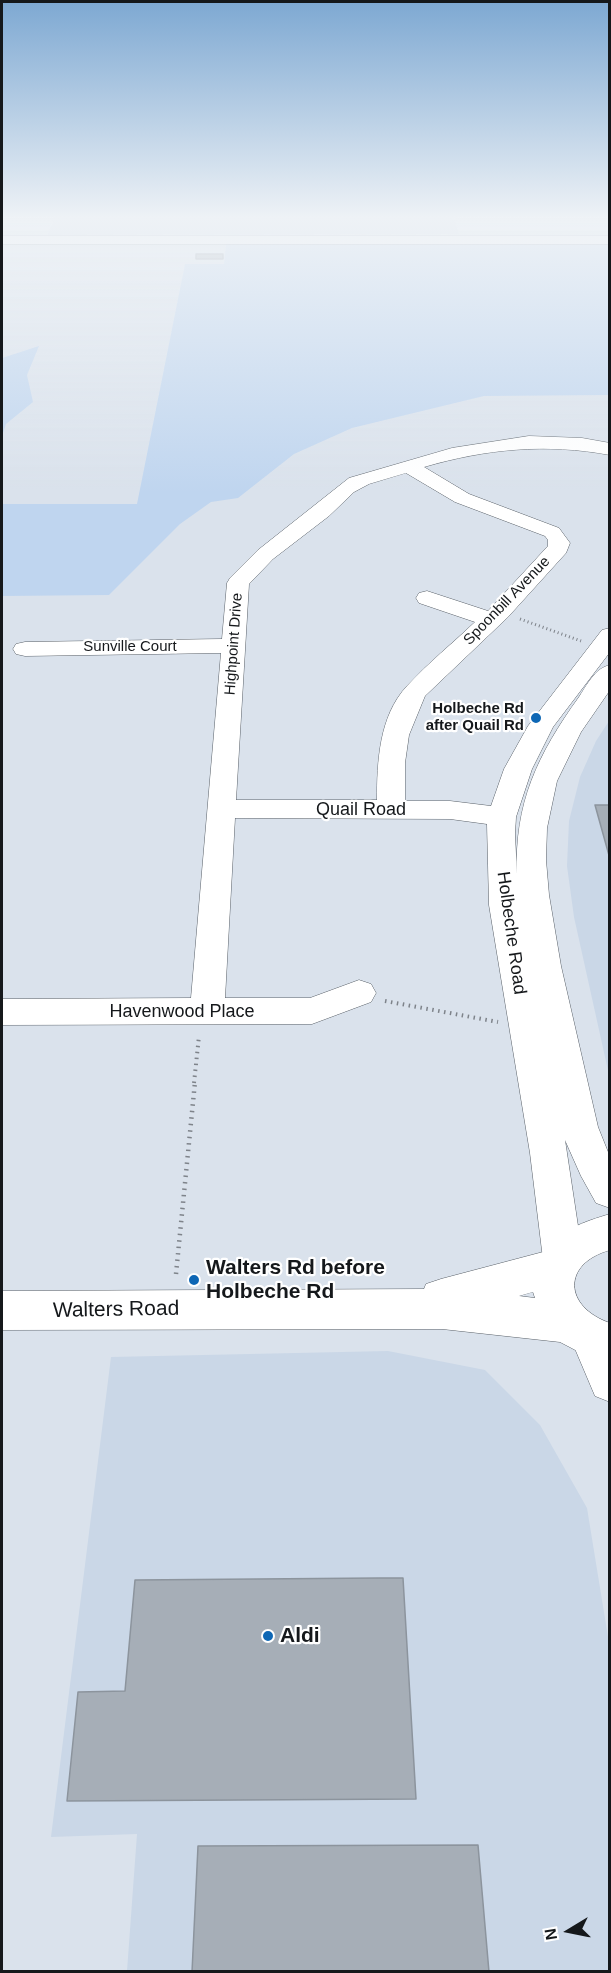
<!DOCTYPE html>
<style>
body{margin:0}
#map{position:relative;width:611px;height:1973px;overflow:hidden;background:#dae2ec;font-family:Helvetica,sans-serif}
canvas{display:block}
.frame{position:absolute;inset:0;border:3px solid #15181b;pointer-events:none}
.north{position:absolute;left:539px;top:1901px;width:60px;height:60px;-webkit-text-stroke:4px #fff;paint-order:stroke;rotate:260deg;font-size:16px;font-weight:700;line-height:24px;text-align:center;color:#15181b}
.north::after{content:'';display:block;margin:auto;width:21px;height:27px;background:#15181b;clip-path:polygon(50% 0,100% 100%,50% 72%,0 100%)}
</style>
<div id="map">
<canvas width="611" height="1973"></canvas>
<div class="frame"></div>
<div class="north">N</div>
</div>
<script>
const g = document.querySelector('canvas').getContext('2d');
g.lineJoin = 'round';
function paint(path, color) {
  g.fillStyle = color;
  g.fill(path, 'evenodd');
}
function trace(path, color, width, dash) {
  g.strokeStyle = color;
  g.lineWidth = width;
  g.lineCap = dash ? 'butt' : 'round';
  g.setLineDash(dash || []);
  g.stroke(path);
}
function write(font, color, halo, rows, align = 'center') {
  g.font = font + ' Helvetica,sans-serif';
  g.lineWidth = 4.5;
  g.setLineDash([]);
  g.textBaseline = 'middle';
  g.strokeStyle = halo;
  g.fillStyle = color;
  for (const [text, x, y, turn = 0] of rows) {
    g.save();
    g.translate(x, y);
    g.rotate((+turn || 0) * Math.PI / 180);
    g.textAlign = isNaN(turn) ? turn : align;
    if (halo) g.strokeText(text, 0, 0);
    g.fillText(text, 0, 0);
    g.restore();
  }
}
paint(new Path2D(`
 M 55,217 L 454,217 L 459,234 L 47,235 Z
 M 609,721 L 609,1075 L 574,917 L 567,866 L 569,821 L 580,777 L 596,741 Z
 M 388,1351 L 485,1370 L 540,1425 L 587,1508 L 609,1643 L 609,1971 L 127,1971 L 137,1834 L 51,1837 L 111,1357 Z`), '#cad7e7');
paint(new Path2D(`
 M 226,244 L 609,244 L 609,395 L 484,396 L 352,428 L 294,454 L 238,498 L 211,502 L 180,524 L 109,595 L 2,596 L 2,504 L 137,504 L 185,264 L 224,264 Z
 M 39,346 L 27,375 L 33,402 L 6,424 L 2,436 L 2,358 Z`), '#bfd5ef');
const building = new Path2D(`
 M 196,254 L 223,254 L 223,259 L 196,259 Z
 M 595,805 L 610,805 L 610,859 Z
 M 379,1578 L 403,1578 L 416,1799 L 67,1801 L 78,1692 L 125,1691 L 135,1580 Z
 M 478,1845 L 489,1972 L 192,1972 L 198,1846 Z`);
paint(building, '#a6aeb7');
trace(building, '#8c949d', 1.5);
const minor = new Path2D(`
 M 529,436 L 582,438 L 610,443 L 610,455 C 546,443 486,449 424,467 L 469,494 L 559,528 L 570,543 L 566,553 L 508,617 L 425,696 L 409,735 L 405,763 L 405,801 L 450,801 L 491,806 L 504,769 L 528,726 L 602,630 L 610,628 L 610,652 L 553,727 L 532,769 L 516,817 L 515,834 L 517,875 C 514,803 538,754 579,697 C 587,685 595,668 610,665 L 610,690 L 581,732 L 557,781 L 547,828 L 546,860 L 549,895 L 561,966 L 598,1127 L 610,1157 L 610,1208 L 596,1203 L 581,1176 L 565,1140 L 583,1259 L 577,1272 L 563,1277 L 549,1272 L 543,1259 L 530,1153 L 489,905 L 487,824 L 450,819 L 235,818 L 225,998 L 310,998 L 359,980 L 371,984 L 376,993 L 371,1002 L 312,1024 L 2,1025 L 2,999 L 191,998 L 221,653 L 25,656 L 16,654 L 13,649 L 16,644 L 25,642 L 222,639 L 227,583 L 230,578 L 258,550 L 349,478 L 452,448 ZM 406,473 L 455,502 L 545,536 L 548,540 L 548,546 L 488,611 L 427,591 L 419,593 L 416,598 L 419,603 L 475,622 C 453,643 428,663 407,686 C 379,716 377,762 377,800 L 236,800 L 249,584 L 273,559 L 329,516 L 354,492 L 369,484 Z
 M 591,1317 L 606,1323 L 610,1331 L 610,1402 L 595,1396 L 570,1337 L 576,1323 Z`);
const major = new Path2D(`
 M 2,236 L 610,236 L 610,244 L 2,244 Z
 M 610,1214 L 610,1250 C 561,1264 564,1307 610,1323 L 610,1364 L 579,1352 L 560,1342 L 442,1329 L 2,1330 L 2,1291 L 424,1289 L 426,1284 L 441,1279 L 543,1252 C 560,1230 583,1222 610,1214 ZM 533,1292 L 535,1298 L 519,1296 Z`);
trace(minor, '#596068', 1);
trace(major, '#596068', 1);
trace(new Path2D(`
 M 520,619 L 581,641`), '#7e838a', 3, [1, 3]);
trace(new Path2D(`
 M 385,1001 L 498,1022
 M 194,1083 L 199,1036`), '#7e838a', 4, [1.5, 4.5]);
trace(new Path2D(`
 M 176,1274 L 195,1082`), '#7e838a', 4.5, [1.5, 5]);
paint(minor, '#fff');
paint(major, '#fff');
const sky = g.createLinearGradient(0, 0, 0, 493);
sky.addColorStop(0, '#7da8d2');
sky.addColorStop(0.44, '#eef2f6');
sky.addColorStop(1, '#eef2f600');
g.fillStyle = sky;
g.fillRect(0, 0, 611, 493);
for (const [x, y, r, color] of [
 [536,718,6,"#0e67b5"],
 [194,1280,6,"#0e67b5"],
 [268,1636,6,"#0e67b5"]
]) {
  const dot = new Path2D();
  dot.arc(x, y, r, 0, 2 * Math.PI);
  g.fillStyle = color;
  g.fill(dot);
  trace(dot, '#fff', 2);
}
write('15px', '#15181b', '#fff', [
 ["Spoonbill Avenue",507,601,-46],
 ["Highpoint Drive",234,644,-86],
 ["Sunville Court",130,647]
]);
write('bold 15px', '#15181b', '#fff', [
 ["Holbeche Rd",524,709],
 ["after Quail Rd",524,726]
], 'right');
write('18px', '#15181b', '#fff', [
 ["Quail Road",361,810],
 ["Holbeche Road",511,933,82],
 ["Havenwood Place",182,1012]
]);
write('bold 21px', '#15181b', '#fff', [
 ["Walters Rd before",206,1268],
 ["Holbeche Rd",206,1292],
 ["Aldi",280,1636]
], 'left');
write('21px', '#15181b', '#fff', [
 ["Walters Road",116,1310,-1]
]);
</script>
